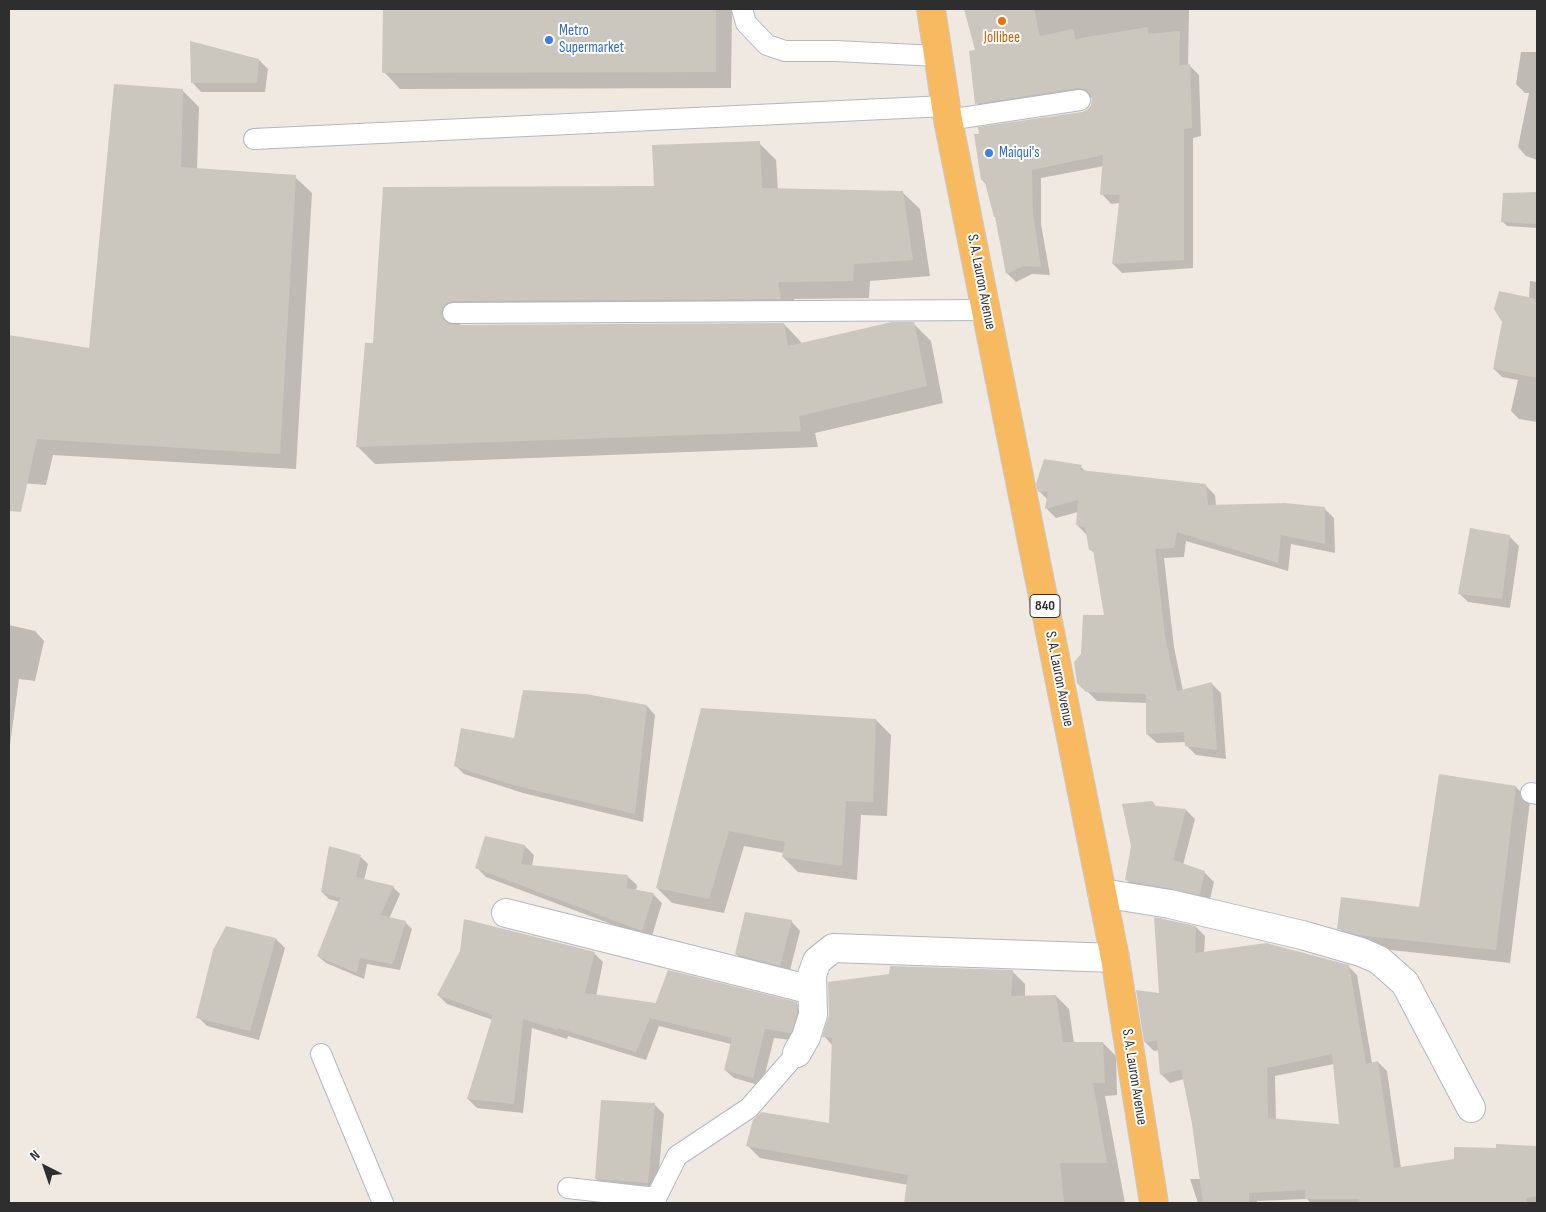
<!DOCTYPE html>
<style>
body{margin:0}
#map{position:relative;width:1546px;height:1212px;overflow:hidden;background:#efe9e1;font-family:"Sofia Sans Condensed",sans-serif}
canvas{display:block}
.frame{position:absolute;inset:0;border:10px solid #2e2e2e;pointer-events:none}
.north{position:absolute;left:20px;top:1142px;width:50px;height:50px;-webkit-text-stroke:4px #fff;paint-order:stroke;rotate:319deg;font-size:14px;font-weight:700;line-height:20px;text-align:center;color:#2e2e2e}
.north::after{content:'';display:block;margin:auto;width:18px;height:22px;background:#2e2e2e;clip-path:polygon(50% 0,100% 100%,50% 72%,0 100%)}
</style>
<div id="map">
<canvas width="1546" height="1212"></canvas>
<div class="frame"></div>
<div class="north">N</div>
</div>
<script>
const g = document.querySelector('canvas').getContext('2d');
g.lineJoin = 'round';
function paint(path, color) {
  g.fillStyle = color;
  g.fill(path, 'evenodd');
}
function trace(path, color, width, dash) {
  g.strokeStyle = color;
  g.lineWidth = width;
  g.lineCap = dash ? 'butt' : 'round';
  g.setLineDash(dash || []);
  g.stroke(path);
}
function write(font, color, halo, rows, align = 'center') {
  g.font = font + ' "Sofia Sans Condensed",sans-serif';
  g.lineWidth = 4;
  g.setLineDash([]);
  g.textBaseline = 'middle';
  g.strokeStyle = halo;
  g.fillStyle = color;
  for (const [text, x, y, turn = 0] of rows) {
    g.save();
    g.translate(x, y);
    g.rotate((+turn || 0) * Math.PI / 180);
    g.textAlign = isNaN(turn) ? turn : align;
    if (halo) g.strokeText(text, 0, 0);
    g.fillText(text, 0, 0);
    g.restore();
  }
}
paint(new Path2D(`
 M 384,9 L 732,9 L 731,88 L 400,89 L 384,72 Z
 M 965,9 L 1194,9 L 1189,10 L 1188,66 L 1190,66 L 1199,75 L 1201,136 L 1193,138 L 1193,268 L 1122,273 L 1113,264 L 1120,203 L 1111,204 L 1102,194 L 1104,166 L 1041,178 L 1041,224 L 1050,275 L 1032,274 L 1016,282 L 1007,273 L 996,218 L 987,185 L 982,180 L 1088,111 L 1092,105 L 1093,98 L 1088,97 L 986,112 L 977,103 L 976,51 Z
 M 1521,52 L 1537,52 L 1537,160 L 1526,156 L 1518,147 L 1529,93 L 1525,93 L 1516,84 Z
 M 259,60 L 268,69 L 265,92 L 201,92 L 192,82 Z
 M 182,90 L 199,107 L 197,169 L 295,177 L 312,193 L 296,469 L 53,455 L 46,485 L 9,482 L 9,336 L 90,349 Z
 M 759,143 L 776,160 L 778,190 L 902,192 L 920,209 L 930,276 L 870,281 L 869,298 L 794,299 L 797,316 L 464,320 L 459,326 L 784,324 L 801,342 L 802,344 L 914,324 L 931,341 L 943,403 L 815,433 L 818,447 L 375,464 L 357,446 L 374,344 L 384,188 L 656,187 Z
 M 1537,193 L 1537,228 L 1507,226 L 1503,222 L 1504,195 Z
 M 1530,281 L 1537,282 L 1537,422 L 1519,419 L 1511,411 L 1518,380 L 1502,377 L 1494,369 L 1529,298 Z
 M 1081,467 L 1086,472 L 1205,485 L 1215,495 L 1216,506 L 1324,508 L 1334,518 L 1335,553 L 1291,544 L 1288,571 L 1186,541 L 1184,557 L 1164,558 L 1174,647 L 1183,691 L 1212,684 L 1221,693 L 1226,759 L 1196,755 L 1186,745 L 1186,742 L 1157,743 L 1147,734 L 1147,703 L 1097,701 L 1087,691 L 1083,655 L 1105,617 L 1095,554 L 1091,550 L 1087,535 L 1077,525 L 1078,512 L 1056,518 L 1047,509 L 1048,500 L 1039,491 Z
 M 1509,536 L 1519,546 L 1510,608 L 1468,602 L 1459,593 Z
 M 9,625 L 35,631 L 44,641 L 35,681 L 19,679 L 9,752 Z
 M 647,706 L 655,715 L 643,822 L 523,793 L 464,774 L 455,765 L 515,740 Z
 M 702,709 L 876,720 L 891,735 L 887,816 L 861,815 L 857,880 L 798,872 L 783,857 L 784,853 L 744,846 L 724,913 L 672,903 L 657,888 Z
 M 1440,775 L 1516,787 L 1530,801 L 1510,963 L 1373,948 L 1352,942 L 1339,928 L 1420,909 Z
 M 1157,807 L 1186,810 L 1195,819 L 1183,865 L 1204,872 L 1214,882 L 1209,903 L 1136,889 L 1126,879 Z
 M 486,837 L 525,846 L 534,855 L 532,866 L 627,876 L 637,885 L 636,891 L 653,894 L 662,903 L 651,939 L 486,877 L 476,867 Z
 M 361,857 L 368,864 L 364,880 L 393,887 L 400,894 L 389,919 L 405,922 L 412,929 L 400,970 L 367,964 L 364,979 L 326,963 L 318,956 L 340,902 L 329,899 L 322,892 Z
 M 791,921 L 800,931 L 789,974 L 745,963 L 736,954 Z
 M 1196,927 L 1205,936 L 1204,953 L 1348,966 L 1357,975 L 1372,1063 L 1378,1062 L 1387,1071 L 1401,1168 L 1455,1160 L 1497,1149 L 1497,1145 L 1537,1148 L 1537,1203 L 1311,1203 L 1307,1199 L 1257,1201 L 1257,1203 L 1198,1203 L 1190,1179 L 1201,1179 L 1194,1124 L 1184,1079 L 1170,1083 L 1161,1074 L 1159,1050 L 1154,1051 L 1145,1042 L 1160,994 ZM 1334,1064 L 1341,1125 L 1276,1120 L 1275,1076 Z
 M 226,928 L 276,939 L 285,948 L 259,1040 L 207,1026 L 198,1017 Z
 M 594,953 L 603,962 L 596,996 L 657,1004 L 796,1003 L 805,1012 L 799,1041 L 774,1038 L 762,1086 L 734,1078 L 725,1070 L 731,1044 L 659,1026 L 646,1060 L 568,1036 L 567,1039 L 532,1028 L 523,1113 L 477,1108 L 468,1099 L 493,1020 L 447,1004 L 438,995 Z
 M 1012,971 L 1025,984 L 1025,997 L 1056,996 L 1069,1009 L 1074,1043 L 1103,1043 L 1116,1056 L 1117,1095 L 1105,1096 L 1125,1203 L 906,1203 L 908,1185 L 760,1158 L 747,1145 L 830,1125 L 833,1046 L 824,1036 Z
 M 654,1104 L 664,1114 L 657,1192 L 605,1188 L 596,1179 Z`), '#0003');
paint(new Path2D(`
 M 383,9 L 716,9 L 716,72 L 382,73 Z
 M 964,9 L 1034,9 L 1040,36 L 1074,29 L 1075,39 L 1148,27 L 1148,34 L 1180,31 L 1179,66 L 1190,64 L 1192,128 L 1184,129 L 1184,260 L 1112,264 L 1120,195 L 1100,195 L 1103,155 L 1032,170 L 1033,214 L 1041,267 L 1023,266 L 1006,274 L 995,217 L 994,217 L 984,179 L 981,180 L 974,134 L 979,134 L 978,127 L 1082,112 L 1087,110 L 1091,105 L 1092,98 L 1090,93 L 1085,89 L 1078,88 L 975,104 L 969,51 L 975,50 Z
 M 190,41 L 259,59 L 257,83 L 191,83 Z
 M 114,84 L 183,89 L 181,167 L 296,175 L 280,454 L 37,439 L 21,512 L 9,511 L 9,335 L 89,348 Z
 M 760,141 L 762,188 L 903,191 L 913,260 L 854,264 L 853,281 L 778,282 L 781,299 L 453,301 L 447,303 L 443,307 L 441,313 L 443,319 L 447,323 L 453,325 L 784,323 L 788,346 L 892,322 L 914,322 L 927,386 L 799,416 L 801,431 L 356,447 L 365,343 L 373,343 L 383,187 L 654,186 L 652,145 Z
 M 1537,192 L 1537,224 L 1501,222 L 1503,193 Z
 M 1499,291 L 1537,299 L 1537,378 L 1493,369 L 1502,322 L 1494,309 Z
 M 1044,459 L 1082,465 L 1080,470 L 1206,484 L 1208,505 L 1285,503 L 1325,507 L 1325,544 L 1281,535 L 1278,563 L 1177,532 L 1174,548 L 1155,549 L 1165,636 L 1177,691 L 1212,682 L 1217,750 L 1185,746 L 1184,732 L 1146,734 L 1146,694 L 1086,692 L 1077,683 L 1074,662 L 1081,654 L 1083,615 L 1104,615 L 1093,550 L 1089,550 L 1085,527 L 1076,525 L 1078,500 L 1045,509 L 1048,491 L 1038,492 L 1036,484 Z
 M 1470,528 L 1510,535 L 1502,599 L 1458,594 Z
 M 523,690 L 586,694 L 647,705 L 635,814 L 513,785 L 454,766 L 461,728 L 514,738 Z
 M 701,708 L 876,719 L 873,802 L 846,801 L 842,866 L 782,857 L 785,842 L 729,831 L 709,899 L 656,888 Z
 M 1439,774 L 1516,786 L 1496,950 L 1358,935 L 1337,929 L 1341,897 L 1419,907 Z
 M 1152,801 L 1156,806 L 1186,809 L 1173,860 L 1205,871 L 1200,895 L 1125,880 L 1131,846 L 1122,804 Z
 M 485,836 L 525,845 L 521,864 L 628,875 L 627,888 L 654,893 L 642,931 L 475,868 Z
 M 329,846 L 361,855 L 356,877 L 394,886 L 380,915 L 406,921 L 393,964 L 360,958 L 357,973 L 317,956 L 340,898 L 321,892 Z
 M 745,912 L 792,920 L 780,966 L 735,954 Z
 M 1154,917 L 1196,926 L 1195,953 L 1266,943 L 1349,965 L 1366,1064 L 1378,1061 L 1394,1168 L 1454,1159 L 1454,1147 L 1496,1148 L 1496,1144 L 1537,1146 L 1537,1196 L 1526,1198 L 1526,1203 L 1360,1203 L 1359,1199 L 1305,1199 L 1305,1190 L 1249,1193 L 1249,1203 L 1203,1203 L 1192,1124 L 1181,1069 L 1160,1075 L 1157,1041 L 1144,1042 L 1136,990 L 1159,993 ZM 1332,1054 L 1339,1124 L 1268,1118 L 1267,1068 Z
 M 464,919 L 595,952 L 585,993 L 656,1003 L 636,1052 L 558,1028 L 558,1030 L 523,1019 L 514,1104 L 467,1099 L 493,1015 L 437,995 L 460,951 Z
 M 226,926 L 276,938 L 250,1031 L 196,1018 L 213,950 Z
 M 890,966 L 1013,970 L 1011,996 L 1056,995 L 1063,1042 L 1103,1042 L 1105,1083 L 1093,1083 L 1107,1163 L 1060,1163 L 1064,1203 L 904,1203 L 908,1175 L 746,1146 L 753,1120 L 761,1112 L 829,1123 L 832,1038 L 822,1037 L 829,1015 L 828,982 L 889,974 Z
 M 668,970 L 797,1002 L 797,1013 L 792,1031 L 791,1033 L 765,1029 L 753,1078 L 724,1070 L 732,1038 L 650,1018 Z
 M 601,1100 L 655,1103 L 648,1183 L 595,1179 Z`), '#cbc7bf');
const service = new Path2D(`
 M 742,9 L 746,23 L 767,45 L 785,51 L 835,51 L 938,56
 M 948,120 L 1080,100
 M 254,139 L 946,106
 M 453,313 L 986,310
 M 1531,793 L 1537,794
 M 321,1054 L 383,1203
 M 568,1188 L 656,1198 L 677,1156 L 749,1108 L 797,1053`);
const minor = new Path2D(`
 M 1102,893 L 1170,904 L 1302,935 L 1361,952 L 1379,960 L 1405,983 L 1471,1108
 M 506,913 L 812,990
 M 797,1053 L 806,1037 L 813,1015 L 812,975 L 817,961 L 833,948 L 1115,958`);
const trunk = new Path2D(`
 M 931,9 L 948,120 L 1115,958 L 1154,1203`);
trace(service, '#b4b7c1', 22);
trace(minor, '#b4b7c1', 30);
trace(trunk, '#c9c9c9', 30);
trace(service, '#fff', 20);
trace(minor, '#fff', 28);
trace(trunk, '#f8ba60', 28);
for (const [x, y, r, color] of [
 [1002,21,5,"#e8710a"],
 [549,40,5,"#3f7fe0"],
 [989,153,5,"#3f7fe0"]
]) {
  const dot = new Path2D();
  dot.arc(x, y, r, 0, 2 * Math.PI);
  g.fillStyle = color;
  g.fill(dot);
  trace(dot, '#fff', 2);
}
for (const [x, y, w] of [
 [1045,606,30]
]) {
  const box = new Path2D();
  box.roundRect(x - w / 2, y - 11.5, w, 23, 4);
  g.fillStyle = '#fff';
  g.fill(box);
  trace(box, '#2e2e2e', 1);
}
write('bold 14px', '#2e2e2e', null, [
 ["840",1045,606]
]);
write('15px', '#366cbe', '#fff', [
 ["Metro",559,31],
 ["Supermarket",559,48],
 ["Maiqui's",999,153]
], 'left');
write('15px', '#c56008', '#fff', [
 ["Jollibee",1002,38]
]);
write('15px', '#2e2e2e', '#fff', [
 ["S. A. Lauron Avenue",981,282,79],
 ["S. A. Lauron Avenue",1059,679,79],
 ["S. A. Lauron Avenue",1134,1077,81]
]);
</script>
